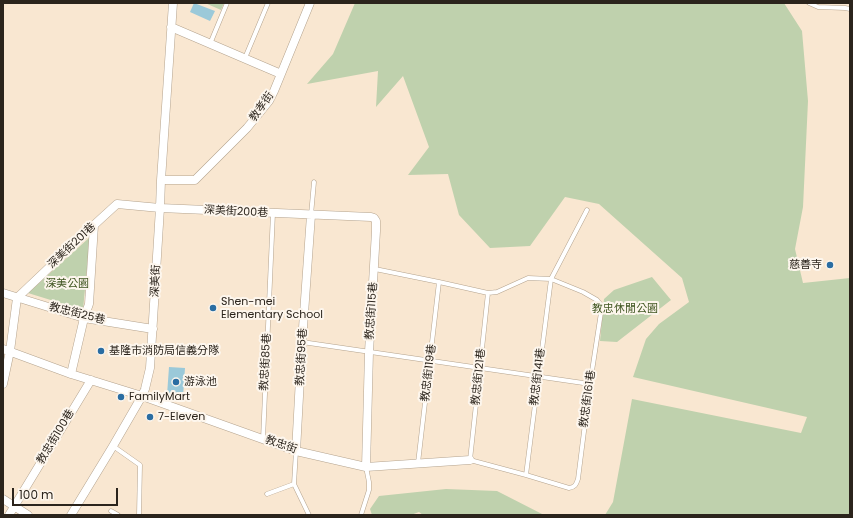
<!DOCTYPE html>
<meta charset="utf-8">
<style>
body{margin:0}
#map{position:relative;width:853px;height:518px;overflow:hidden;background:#f9e7d1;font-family:Poppins,sans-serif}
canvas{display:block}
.frame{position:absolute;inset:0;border:4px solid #2b241c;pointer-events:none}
.scale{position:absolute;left:12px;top:488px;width:106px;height:18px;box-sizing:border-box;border:2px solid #2b241c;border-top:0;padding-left:5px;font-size:12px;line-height:14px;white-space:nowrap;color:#2b241c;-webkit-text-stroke:3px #fdf6ed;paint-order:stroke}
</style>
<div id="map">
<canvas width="853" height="518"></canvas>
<div class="frame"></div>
<div class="scale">100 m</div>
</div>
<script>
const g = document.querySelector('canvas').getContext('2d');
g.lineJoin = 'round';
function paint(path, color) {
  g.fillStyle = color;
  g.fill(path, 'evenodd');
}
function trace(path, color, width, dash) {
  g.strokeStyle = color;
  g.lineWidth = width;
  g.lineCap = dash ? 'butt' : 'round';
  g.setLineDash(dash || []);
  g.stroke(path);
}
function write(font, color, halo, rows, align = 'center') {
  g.font = font + ' Poppins,"Noto Sans TC",sans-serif';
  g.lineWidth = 4;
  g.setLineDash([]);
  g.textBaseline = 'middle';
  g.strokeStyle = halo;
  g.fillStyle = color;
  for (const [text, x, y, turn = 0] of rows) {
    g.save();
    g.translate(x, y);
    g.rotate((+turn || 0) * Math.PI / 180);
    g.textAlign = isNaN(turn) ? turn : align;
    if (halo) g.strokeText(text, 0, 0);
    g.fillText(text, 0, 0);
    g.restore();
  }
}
paint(new Path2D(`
 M 205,3 L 224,3 L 221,10 Z
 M 355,3 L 784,3 L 802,31 L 808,101 L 803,207 L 795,249 L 803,283 L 850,278 L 850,515 L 605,515 L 613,502 L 632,399 L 801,433 L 807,417 L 633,377 L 646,339 L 659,324 L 689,302 L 682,278 L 599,204 L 565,197 L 530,246 L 490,248 L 459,215 L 448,174 L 408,175 L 429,147 L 403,76 L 376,107 L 378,71 L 307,84 L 333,54 Z
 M 90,237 L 83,310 L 28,293 Z
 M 652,277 L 671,300 L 617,342 L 600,341 L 604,299 L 614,290 Z
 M 446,489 L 497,491 L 544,515 L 423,515 L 419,512 L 411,515 L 372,515 L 370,509 L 379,496 Z`), '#bfd1ad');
paint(new Path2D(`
 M 194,3 L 215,11 L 210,21 L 190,12 Z
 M 169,367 L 185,368 L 183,397 L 167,395 Z`), '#9bc9d9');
const lane = new Path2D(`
 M 809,3 L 818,7 L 845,8 L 850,9
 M 210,44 L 227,3
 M 245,58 L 268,3
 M 311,215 L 314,182
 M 375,269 L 439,282 L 488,293 L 497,292 L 528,278 L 551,279 L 583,292 L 597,300 L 602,306 L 590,384 L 578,479 C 576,485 575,487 569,488 L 526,475 L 470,460 L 488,293
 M 302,342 L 590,384
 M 263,439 L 273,213
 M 113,446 L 140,465 L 139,515
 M 296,451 L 294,484 L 309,515
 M 418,463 L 439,282
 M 526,475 L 551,279 L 587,210
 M 267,494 L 294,484
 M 111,511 L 118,515
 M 361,515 L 369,490 L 369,482 L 366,467`);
const street = new Path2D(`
 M 171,27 L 281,74
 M 161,180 L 195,180 L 247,128 L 269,101 L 274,91 L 281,74 L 310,3
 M 3,293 L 84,318 L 153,329
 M 3,349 L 71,374 L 142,396 L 296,451 L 366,467 L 470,460
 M 71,374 L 84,318 L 89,304 L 94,225
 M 3,384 L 10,351 L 17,298 L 94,225 L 117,204 L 160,208 L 371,217 L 374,218 L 376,221 L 376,231 L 369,352 L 366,467
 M 296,451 L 302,342 L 311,215
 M 3,499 L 28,515
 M 9,515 L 91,380
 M 71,515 L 113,446 L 142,396 L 145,389 L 150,368 L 160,208 L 161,180 L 173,3`);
trace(lane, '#b4a38e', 5);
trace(street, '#b4a38e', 9);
trace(lane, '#fff', 4);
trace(street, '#fff', 8);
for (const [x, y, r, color] of [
 [830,265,4,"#2a6da2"],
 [213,308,4,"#2a6da2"],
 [101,351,4,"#2a6da2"],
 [176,382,4,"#2a6da2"],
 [121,397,4,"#2a6da2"],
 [150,417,4,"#2a6da2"]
]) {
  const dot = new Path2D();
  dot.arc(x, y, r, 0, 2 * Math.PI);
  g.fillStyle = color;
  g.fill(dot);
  trace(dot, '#fdf6ed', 1.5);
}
write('11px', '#2b241c', '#fdf6ed', [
 ["教孝街",262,107,-55],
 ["深美街200巷",236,212,3],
 ["深美街201巷",72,246,-43],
 ["深美街",156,281,-87],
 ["教忠街115巷",372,311,-86],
 ["教忠街25巷",77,314,14],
 ["教忠街95巷",302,357,-87],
 ["教忠街85巷",266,362,-87],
 ["教忠街119巷",429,373,-83],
 ["教忠街121巷",479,377,-84],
 ["教忠街141巷",538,377,-83],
 ["教忠街161巷",588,399,-82],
 ["教忠街100巷",56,437,-59],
 ["教忠街",281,445,19]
]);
write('11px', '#2b241c', '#fdf6ed', [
 ["慈善寺",822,265,"right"],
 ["Shen-mei",221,302],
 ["Elementary School",221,315],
 ["基隆市消防局信義分隊",109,351],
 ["游泳池",184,382],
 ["FamilyMart",129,397],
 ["7-Eleven",158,417]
], 'left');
write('11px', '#405621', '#fdf6ed', [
 ["深美公園",67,284],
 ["教忠休閒公園",625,309]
]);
</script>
